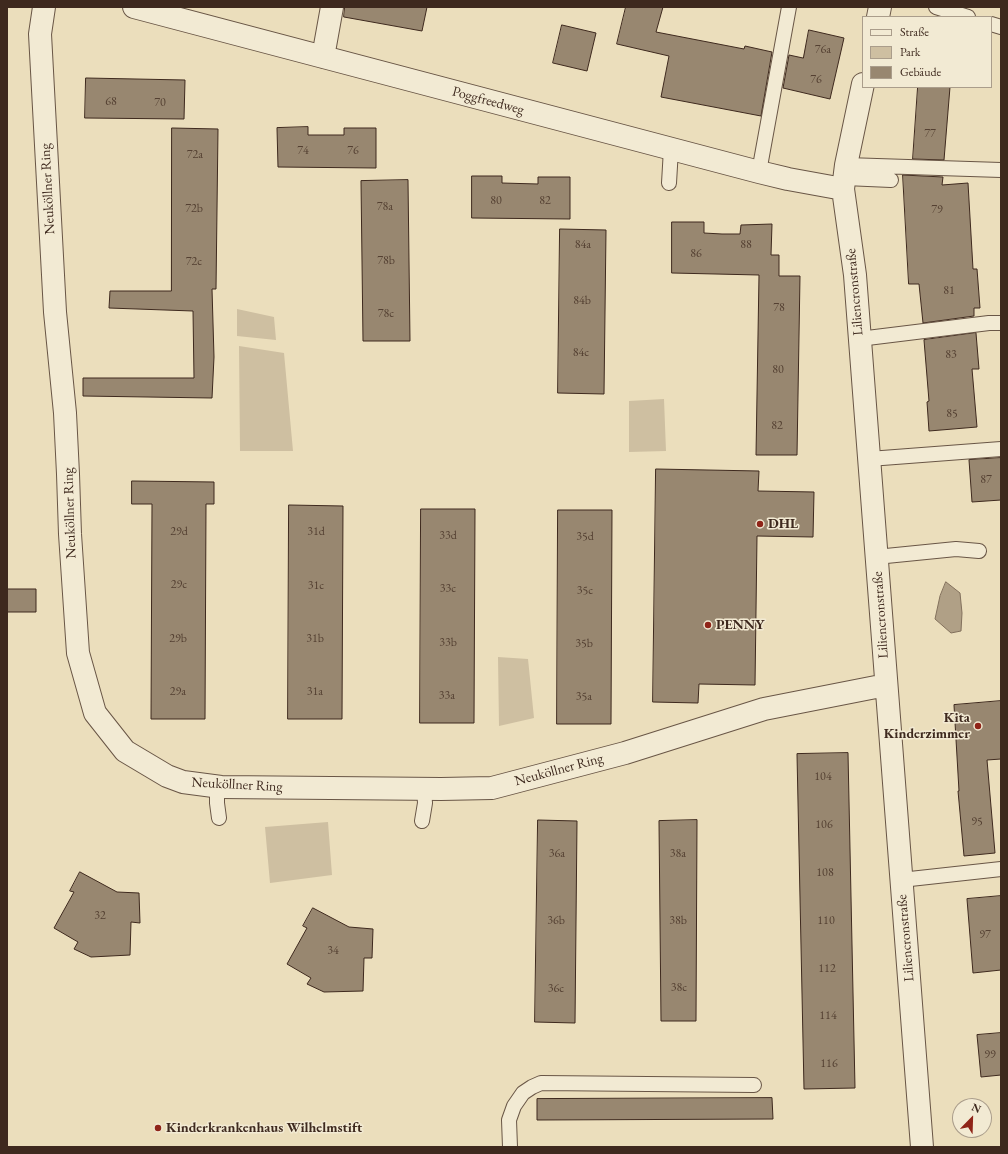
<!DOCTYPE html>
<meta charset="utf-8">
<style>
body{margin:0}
#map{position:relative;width:1008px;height:1154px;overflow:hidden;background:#ebdebc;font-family:"EB Garamond",serif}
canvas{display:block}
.frame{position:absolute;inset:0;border:8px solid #3e291e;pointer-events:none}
.legend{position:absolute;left:862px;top:16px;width:130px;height:72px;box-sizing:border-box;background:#f2ead3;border:1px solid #aa9d8b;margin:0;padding:5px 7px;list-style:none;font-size:12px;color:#3e291e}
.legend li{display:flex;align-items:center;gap:8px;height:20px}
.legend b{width:20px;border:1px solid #aa9d8b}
.north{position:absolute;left:952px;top:1098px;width:40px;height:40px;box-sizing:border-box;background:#f2ead3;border:1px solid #aa9d8b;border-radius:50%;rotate:23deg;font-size:11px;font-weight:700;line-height:16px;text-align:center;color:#3e291e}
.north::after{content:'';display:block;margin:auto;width:14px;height:18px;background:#8f2418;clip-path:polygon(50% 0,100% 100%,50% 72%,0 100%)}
</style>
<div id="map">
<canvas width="1008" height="1154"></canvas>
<div class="frame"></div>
<ul class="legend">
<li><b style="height:5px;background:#f2ead3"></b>Straße</li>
<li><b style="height:11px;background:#cebfa1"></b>Park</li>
<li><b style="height:11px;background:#988770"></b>Gebäude</li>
</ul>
<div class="north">N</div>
</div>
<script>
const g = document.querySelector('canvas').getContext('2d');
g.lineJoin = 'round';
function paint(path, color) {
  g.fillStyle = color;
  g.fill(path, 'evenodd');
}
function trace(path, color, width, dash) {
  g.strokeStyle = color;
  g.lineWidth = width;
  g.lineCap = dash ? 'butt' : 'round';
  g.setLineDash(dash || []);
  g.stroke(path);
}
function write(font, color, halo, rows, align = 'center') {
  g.font = font + ' "EB Garamond",serif';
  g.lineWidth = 3;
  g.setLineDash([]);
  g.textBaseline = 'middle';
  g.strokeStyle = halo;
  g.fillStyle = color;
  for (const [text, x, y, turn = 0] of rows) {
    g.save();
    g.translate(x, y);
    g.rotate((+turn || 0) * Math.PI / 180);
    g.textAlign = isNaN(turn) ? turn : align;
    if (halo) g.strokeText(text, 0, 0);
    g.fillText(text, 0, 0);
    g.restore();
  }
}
paint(new Path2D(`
 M 237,309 L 274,317 L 276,340 L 237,336 Z
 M 239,346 L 284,353 L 293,451 L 240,451 Z
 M 664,399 L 666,451 L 629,452 L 629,401 Z
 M 498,657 L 528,659 L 534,718 L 499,726 Z
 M 328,822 L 332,875 L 270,883 L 265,827 Z`), '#cebfa1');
const water = new Path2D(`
 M 946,582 L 960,593 L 962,613 L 961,631 L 951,633 L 935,619 L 940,596 Z`);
paint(water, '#b0a086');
trace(water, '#82705c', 1);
const building = new Path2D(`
 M 345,7 L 427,7 L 422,31 L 344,17 Z
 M 626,7 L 663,7 L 656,32 L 744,49 L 745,46 L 772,52 L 761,116 L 661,97 L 669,56 L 617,44 Z
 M 562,25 L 596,33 L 587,71 L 553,63 Z
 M 809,30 L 844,38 L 830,99 L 783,88 L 789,55 L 803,58 Z
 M 86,78 L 185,80 L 184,119 L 85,118 Z
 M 918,87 L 950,87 L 944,160 L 913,159 Z
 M 308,127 L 308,135 L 344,135 L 344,128 L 376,128 L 376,168 L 278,167 L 277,128 Z
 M 172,128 L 218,129 L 216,289 L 212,289 L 214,357 L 212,398 L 83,396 L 83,378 L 194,378 L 193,311 L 109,308 L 110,291 L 171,291 Z
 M 903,175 L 943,177 L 942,185 L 968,183 L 973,269 L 977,269 L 980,308 L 974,308 L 974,316 L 923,323 L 919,284 L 909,284 Z
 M 472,176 L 502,176 L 502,183 L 538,184 L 538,177 L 570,177 L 570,219 L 472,218 Z
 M 408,180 L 410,341 L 363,341 L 361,181 Z
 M 672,222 L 704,222 L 704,233 L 722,234 L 740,234 L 741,225 L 772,224 L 771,255 L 779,255 L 779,276 L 800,276 L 797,455 L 756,455 L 759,275 L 672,273 Z
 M 560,229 L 606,230 L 604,394 L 558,393 Z
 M 976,333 L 979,369 L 972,369 L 977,427 L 929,431 L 927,402 L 929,401 L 924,340 Z
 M 1001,458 L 1001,500 L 972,502 L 969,460 Z
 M 656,469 L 759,471 L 758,491 L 814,492 L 813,537 L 757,536 L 755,685 L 699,684 L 698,703 L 653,702 Z
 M 132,481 L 214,482 L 214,504 L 206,504 L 205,719 L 151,719 L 152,504 L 132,504 Z
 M 289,505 L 343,506 L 342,719 L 288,719 Z
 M 421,509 L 475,509 L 474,723 L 420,723 Z
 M 558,510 L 612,510 L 611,724 L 557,724 Z
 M 7,589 L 36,589 L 36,612 L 7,612 Z
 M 1001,701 L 1001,759 L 987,760 L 995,853 L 964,856 L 958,791 L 959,791 L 954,705 Z
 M 848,753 L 855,1088 L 804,1089 L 797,754 Z
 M 538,820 L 577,821 L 575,1023 L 535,1022 Z
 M 697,820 L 696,1021 L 661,1021 L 659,821 Z
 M 80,872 L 117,892 L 139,893 L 140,923 L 131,922 L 130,955 L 91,957 L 74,949 L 78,942 L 54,928 L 74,892 L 70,891 Z
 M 1001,896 L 1001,970 L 973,973 L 967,899 Z
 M 313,908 L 349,927 L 373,929 L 372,958 L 364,958 L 363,991 L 324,992 L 307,984 L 311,978 L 287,964 L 307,928 L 303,926 Z
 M 1001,1033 L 1001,1075 L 981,1077 L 977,1035 Z
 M 772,1098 L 773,1119 L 537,1120 L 537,1099 Z`);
paint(building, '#988770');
trace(building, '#3e291e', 1);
const lane = new Path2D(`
 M 936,7 L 968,17
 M 991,24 L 1001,27
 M 846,165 L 1001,170
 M 759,172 L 789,7
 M 845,178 L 891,180
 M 669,183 L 671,149
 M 859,339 L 989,323 L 1001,323
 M 869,459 L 1001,449
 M 876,557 L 956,549 L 979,551
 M 217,787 L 217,803 L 219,818
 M 422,821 L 425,803 L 424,789
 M 901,880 L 1001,869
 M 510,1147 L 509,1120 L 514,1106 L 523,1093 L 532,1087 L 541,1083 L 754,1085`);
const street = new Path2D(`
 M 44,7 L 40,34 L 55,312 L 65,413 L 68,474 L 70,534 L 78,653 L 95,713 L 125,751 L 167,776 L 183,782 L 221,787 L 441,789 L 492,788 L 625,753 L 764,709 L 886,685
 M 134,7 L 759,172 L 788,179 L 843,189
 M 878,17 L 880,7
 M 323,57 L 332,7
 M 863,84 L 846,165 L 843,189 L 855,275 L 922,1147`);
trace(lane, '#695646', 16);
trace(street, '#695646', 24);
trace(lane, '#f2ead3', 14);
trace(street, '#f2ead3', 22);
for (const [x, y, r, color] of [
 [760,524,4,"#8f2418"],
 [708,625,4,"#8f2418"],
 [978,726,4,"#8f2418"],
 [158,1128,4,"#8f2418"]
]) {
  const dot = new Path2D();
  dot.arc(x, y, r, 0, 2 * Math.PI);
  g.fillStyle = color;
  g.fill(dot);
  trace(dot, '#f2ead3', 1.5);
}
write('12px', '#544032', null, [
 ["76a",823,50],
 ["76",816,80],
 ["68",111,102],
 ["70",160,103],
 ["77",930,134],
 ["74",303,151],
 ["76",353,151],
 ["72a",195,155],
 ["80",496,201],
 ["82",545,201],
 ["78a",385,207],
 ["72b",194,209],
 ["79",937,210],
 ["84a",583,245],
 ["88",746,245],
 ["86",696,254],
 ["78b",386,261],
 ["72c",194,262],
 ["81",949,291],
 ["84b",582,301],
 ["78",779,308],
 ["78c",386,314],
 ["84c",581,353],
 ["83",951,355],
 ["80",778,370],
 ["85",952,414],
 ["82",777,426],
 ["87",986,480],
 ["29d",179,532],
 ["31d",316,532],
 ["33d",448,536],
 ["35d",585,537],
 ["29c",179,585],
 ["31c",316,586],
 ["33c",448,589],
 ["35c",585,591],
 ["29b",178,639],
 ["31b",315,639],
 ["33b",448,643],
 ["35b",584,644],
 ["29a",178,692],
 ["31a",315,692],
 ["33a",447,696],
 ["35a",584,697],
 ["104",823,777],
 ["95",977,822],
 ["106",824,825],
 ["36a",557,854],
 ["38a",678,854],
 ["108",825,873],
 ["32",100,916],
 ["36b",556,921],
 ["38b",678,921],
 ["110",826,921],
 ["97",985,935],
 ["34",333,951],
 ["112",827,969],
 ["38c",679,988],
 ["36c",556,989],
 ["114",828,1016],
 ["99",990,1055],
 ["116",829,1064]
]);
write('14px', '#3e291e', '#f2ead3', [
 ["Poggfreedweg",488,101,15],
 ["Neuköllner Ring",48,189,-93],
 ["Liliencronstraße",855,292,-95],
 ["Neuköllner Ring",70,513,-92],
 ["Liliencronstraße",881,615,-94],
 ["Neuköllner Ring",559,770,-15],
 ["Neuköllner Ring",237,785,3],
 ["Liliencronstraße",906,938,-95]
]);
write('bold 14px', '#3e291e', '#f2ead3', [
 ["DHL",768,524],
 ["PENNY",716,625],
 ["Kita",970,718,"right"],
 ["Kinderzimmer",970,734,"right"],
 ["Kinderkrankenhaus Wilhelmstift",166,1128]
], 'left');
</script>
